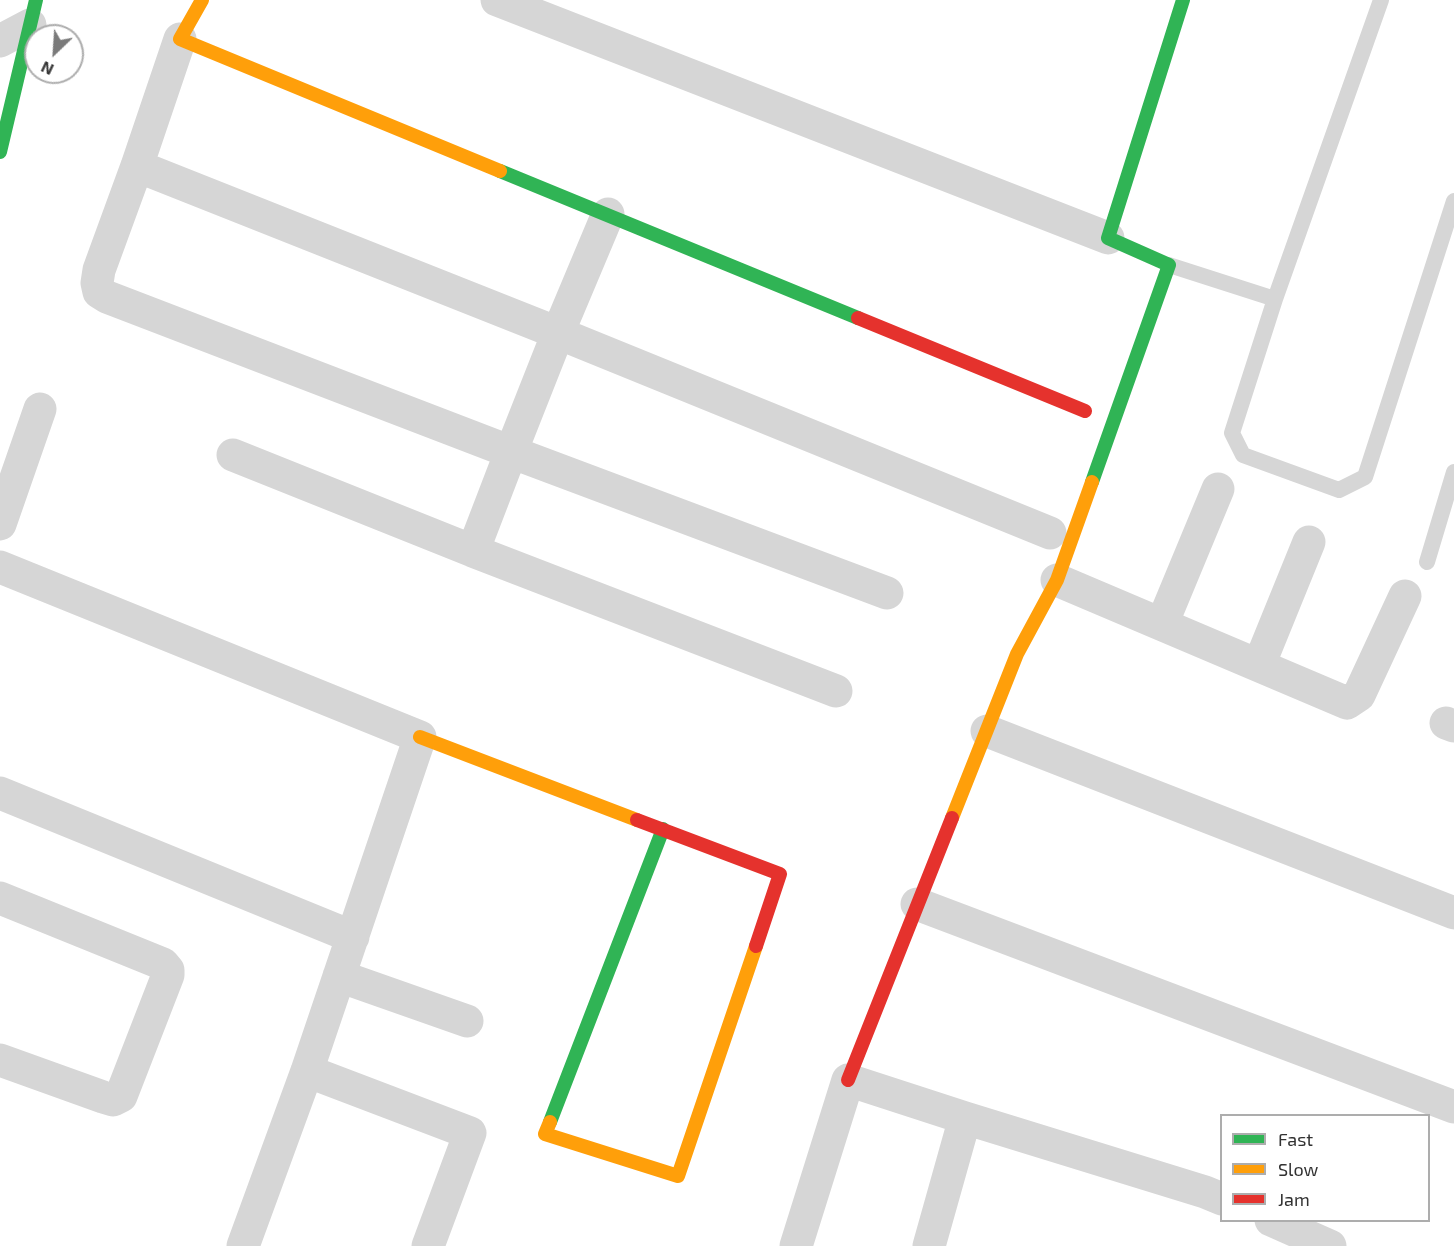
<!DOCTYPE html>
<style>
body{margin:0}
#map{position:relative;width:1454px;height:1246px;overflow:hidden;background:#fff;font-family:"Exo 2",sans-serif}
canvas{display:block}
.legend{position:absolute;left:1220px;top:1114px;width:210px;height:108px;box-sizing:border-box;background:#fff;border:2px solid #adadad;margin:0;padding:8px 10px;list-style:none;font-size:18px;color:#323232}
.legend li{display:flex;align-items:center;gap:12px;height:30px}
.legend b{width:30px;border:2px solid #adadad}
.north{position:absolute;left:24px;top:24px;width:60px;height:60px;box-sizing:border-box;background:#fff;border:2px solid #adadad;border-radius:50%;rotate:205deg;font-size:16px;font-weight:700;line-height:24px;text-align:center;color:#323232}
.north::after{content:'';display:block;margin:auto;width:21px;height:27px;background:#7a7a7a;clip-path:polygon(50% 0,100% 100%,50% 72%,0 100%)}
</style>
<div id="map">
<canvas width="1454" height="1246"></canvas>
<ul class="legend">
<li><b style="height:8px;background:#30b455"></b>Fast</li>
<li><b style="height:8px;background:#ff9f0a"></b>Slow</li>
<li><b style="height:8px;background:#e5322d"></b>Jam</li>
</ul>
<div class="north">N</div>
</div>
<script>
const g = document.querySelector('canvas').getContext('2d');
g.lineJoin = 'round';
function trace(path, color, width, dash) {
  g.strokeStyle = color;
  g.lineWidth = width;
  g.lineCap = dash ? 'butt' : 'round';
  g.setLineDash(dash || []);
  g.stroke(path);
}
trace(new Path2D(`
 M 1381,0 L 1275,299 L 1232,433 L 1243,455 L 1339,490 L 1365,477 L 1454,201
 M 1169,265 L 1275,299
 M 1427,562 L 1454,472`), '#d6d6d6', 16);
trace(new Path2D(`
 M 497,0 L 1108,238
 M 180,39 L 137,166 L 99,270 L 97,283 L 99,292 L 107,297 L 511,452 L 558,333 L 608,214
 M 0,41 L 30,25
 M 137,166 L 558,333 L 1050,533
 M 233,455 L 473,551
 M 0,524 L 40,409
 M 0,567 L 420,737 L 307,1071 L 243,1246
 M 1057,580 L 1347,703 L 1359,695 L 1405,596
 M 1162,624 L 1218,489
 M 1259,665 L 1309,542
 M 836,691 L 473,551 L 511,452 L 887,593
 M 1446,723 L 1454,726
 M 987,731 L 1454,913
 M 0,793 L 353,937
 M 0,898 L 163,964 L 168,970 L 168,975 L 121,1096 L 113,1100 L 103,1097 L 0,1060
 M 917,904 L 1454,1107
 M 339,976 L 467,1021
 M 307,1071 L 470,1133 L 428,1246
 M 1271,1220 L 1330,1246
 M 796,1246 L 848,1080 L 965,1118 L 1205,1192 L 1222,1199
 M 929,1246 L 965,1118`), '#d6d6d6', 33);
trace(new Path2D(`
 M 0,152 L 36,0
 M 500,171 L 858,318
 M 1092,482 L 1169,265 L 1108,238 L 1183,0
 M 550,1122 L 663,829`), '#30b455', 14);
trace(new Path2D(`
 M 202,0 L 180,39 L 500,171
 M 420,737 L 637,820
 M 952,818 L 1017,654 L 1057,580 L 1092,482
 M 550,1122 L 545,1134 L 678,1176 L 756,946`), '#ff9f0a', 14);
trace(new Path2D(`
 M 858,318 L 1085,411
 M 637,820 L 780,874 L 756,946
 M 848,1080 L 952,818`), '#e5322d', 14);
</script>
